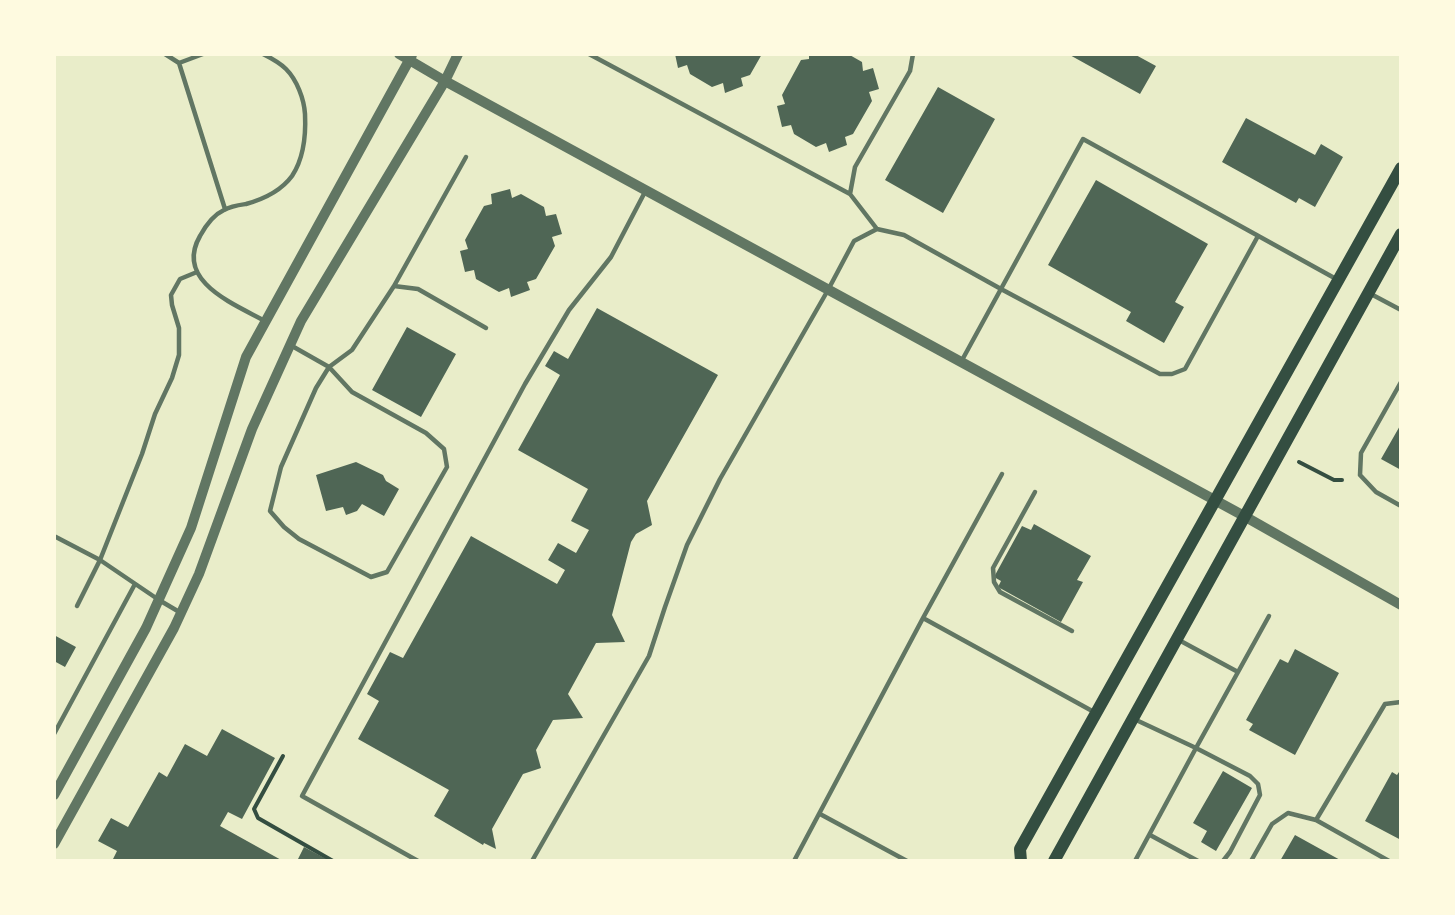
<!DOCTYPE html>
<style>
body{margin:0}
#map{position:relative;width:1455px;height:915px;overflow:hidden;background:#e9edc9;font-family:Poppins,sans-serif}
canvas{display:block}
.frame{position:absolute;inset:0;border:56px solid #fefae0;pointer-events:none}
</style>
<div id="map">
<canvas width="1455" height="915"></canvas>
<div class="frame"></div>
</div>
<script>
const g = document.querySelector('canvas').getContext('2d');
g.lineJoin = 'round';
function paint(path, color) {
  g.fillStyle = color;
  g.fill(path, 'evenodd');
}
function trace(path, color, width, dash) {
  g.strokeStyle = color;
  g.lineWidth = width;
  g.lineCap = dash ? 'butt' : 'round';
  g.setLineDash(dash || []);
  g.stroke(path);
}
paint(new Path2D(`
 M 675,54 L 762,54 L 750,75 L 741,78 L 743,86 L 725,93 L 723,83 L 712,87 L 690,74 L 687,65 L 678,68 Z
 M 809,54 L 848,54 L 862,62 L 863,71 L 873,68 L 879,89 L 869,92 L 872,101 L 853,134 L 845,137 L 847,145 L 829,152 L 826,143 L 816,147 L 794,134 L 791,125 L 782,127 L 777,106 L 785,104 L 782,95 L 801,60 L 809,59 Z
 M 1068,54 L 1134,54 L 1156,66 L 1140,94 Z
 M 938,87 L 995,119 L 943,213 L 885,180 Z
 M 1246,118 L 1315,155 L 1321,144 L 1343,157 L 1315,207 L 1299,198 L 1296,203 L 1222,162 Z
 M 1096,180 L 1208,244 L 1175,302 L 1184,307 L 1164,343 L 1126,321 L 1131,312 L 1048,265 Z
 M 510,189 L 512,198 L 521,194 L 544,207 L 546,216 L 556,214 L 562,234 L 552,237 L 555,246 L 536,279 L 527,282 L 530,290 L 511,297 L 509,288 L 499,292 L 476,279 L 474,270 L 465,272 L 460,251 L 468,249 L 465,240 L 484,206 L 492,204 L 491,194 Z
 M 597,308 L 718,375 L 647,501 L 652,525 L 636,534 L 631,542 L 612,615 L 625,642 L 596,643 L 568,694 L 583,718 L 553,720 L 536,750 L 541,768 L 523,774 L 492,829 L 496,849 L 484,843 L 483,845 L 434,816 L 449,790 L 358,739 L 379,701 L 367,694 L 390,652 L 403,658 L 471,536 L 557,584 L 565,570 L 548,560 L 558,543 L 576,553 L 589,530 L 571,521 L 588,489 L 518,450 L 560,375 L 545,366 L 554,351 L 568,359 Z
 M 407,327 L 456,354 L 421,417 L 372,390 Z
 M 1401,424 L 1401,470 L 1381,459 Z
 M 356,462 L 383,475 L 386,481 L 399,489 L 384,516 L 362,504 L 357,511 L 346,515 L 343,507 L 326,511 L 316,475 Z
 M 1034,524 L 1091,556 L 1077,580 L 1083,582 L 1061,622 L 998,587 L 1001,581 L 994,577 L 1022,526 L 1031,530 Z
 M 54,635 L 76,647 L 65,667 L 54,661 Z
 M 1295,649 L 1339,673 L 1295,755 L 1249,730 L 1253,724 L 1246,720 L 1280,659 L 1288,663 Z
 M 222,729 L 275,758 L 242,819 L 228,812 L 220,826 L 283,861 L 112,861 L 117,851 L 98,841 L 111,818 L 128,827 L 159,772 L 167,777 L 185,744 L 207,756 Z
 M 1401,769 L 1401,840 L 1365,821 L 1392,772 L 1397,775 Z
 M 1223,771 L 1252,788 L 1216,851 L 1201,842 L 1207,831 L 1193,823 Z
 M 1295,835 L 1342,861 L 1280,861 Z
 M 304,847 L 330,861 L 297,861 Z`), '#4f6655');
trace(new Path2D(`
 M 1299,462 L 1334,480 L 1342,480
 M 283,756 L 254,809 L 258,818 L 333,861`), '#344e41', 4);
trace(new Path2D(`
 M 165,54 L 179,63 L 225,209
 M 263,54 C 271,58 280,63 286,69 C 297,80 304,99 305,114 C 306,135 304,158 292,176 C 281,191 264,199 246,204 C 239,205 231,206 224,210 C 213,215 206,225 200,236 C 174,281 234,304 265,321
 M 589,54 L 850,194 L 877,229
 M 179,63 L 203,54
 M 850,194 L 855,167 L 910,71 L 913,54
 M 394,286 L 466,157
 M 1369,293 L 1401,310
 M 292,346 L 329,367 L 352,392 L 426,433 L 444,449 L 447,467 L 387,572 L 371,577 L 299,539 L 284,527 L 270,511 L 281,467 L 316,388 L 329,367 L 352,350 L 394,286 L 418,289 L 486,328
 M 961,362 L 1083,139 L 1338,280
 M 1401,382 L 1361,453 L 1360,475 L 1376,492 L 1401,506
 M 1035,492 L 993,568 L 994,582 L 1000,592 L 1072,631
 M 54,536 L 100,560 L 159,600 L 181,613
 M 77,606 L 100,560 L 142,454 L 155,414 L 172,378 L 179,355 L 179,328 L 172,305 L 171,295 L 180,279 L 197,272
 M 923,618 L 1094,712
 M 1177,639 L 1238,672
 M 1134,719 L 1196,748 L 1135,861
 M 54,734 L 135,584
 M 820,814 L 907,861
 M 1316,820 L 1385,704 L 1401,702
 M 1150,835 L 1198,861
 M 418,861 L 302,796 L 525,384 L 569,310 L 611,257 L 646,190
 M 532,861 L 649,656 L 665,607 L 687,545 L 720,479 L 828,290 L 854,241 L 877,229 L 904,235 L 1001,289 L 1160,374 L 1172,374 L 1185,369 L 1258,236
 M 794,861 L 923,618 L 1002,474
 M 1223,861 L 1230,852 L 1260,795 L 1258,784 L 1250,776 L 1196,748 L 1269,616
 M 1251,861 L 1272,824 L 1288,813 L 1316,820 L 1389,861`), '#617663', 4.5);
trace(new Path2D(`
 M 399,54 L 445,81 L 1244,516 L 1401,605
 M 54,795 L 146,628 L 191,528 L 246,357 L 412,55
 M 54,844 L 174,628 L 199,574 L 252,429 L 301,321 L 445,81 L 458,54`), '#617663', 10);
trace(new Path2D(`
 M 1021,861 L 1020,849 L 1401,168
 M 1054,861 L 1401,234`), '#344e41', 12);
</script>
